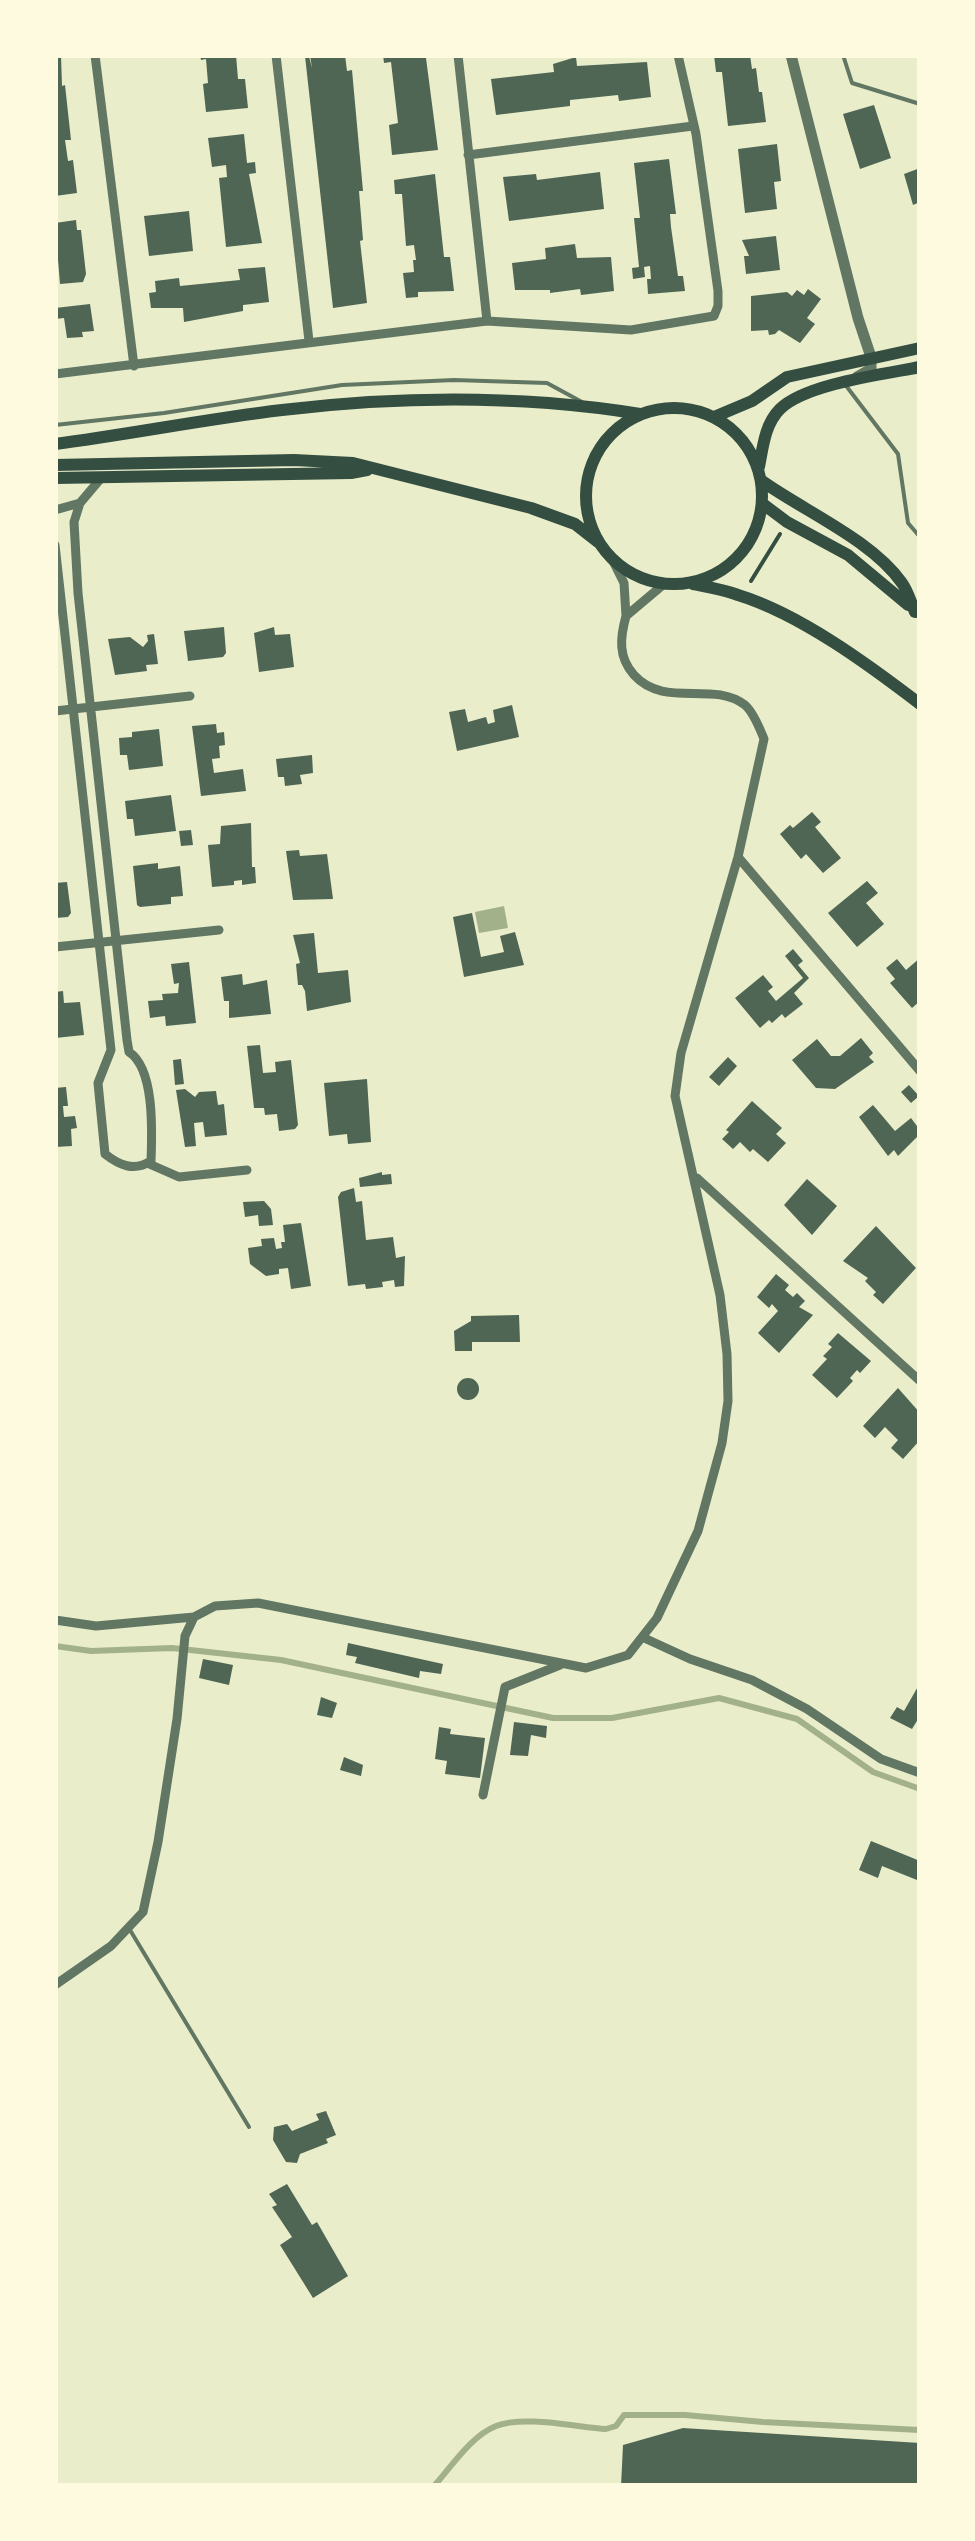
<!DOCTYPE html>
<style>
body{margin:0}
#map{position:relative;width:975px;height:2541px;overflow:hidden;background:#e9edc9;font-family:Figtree,sans-serif}
canvas{display:block}
.frame{position:absolute;inset:0;border:58px solid #fefae0;pointer-events:none}
</style>
<div id="map">
<canvas width="975" height="2541"></canvas>
<div class="frame"></div>
</div>
<script>
const g = document.querySelector('canvas').getContext('2d');
g.lineJoin = 'round';
function paint(path, color) {
  g.fillStyle = color;
  g.fill(path, 'evenodd');
}
function trace(path, color, width, dash) {
  g.strokeStyle = color;
  g.lineWidth = width;
  g.lineCap = dash ? 'butt' : 'round';
  g.setLineDash(dash || []);
  g.stroke(path);
}
paint(new Path2D(`
 M 504,906 L 508,928 L 479,933 L 475,912 Z`), '#a3b18a');
trace(new Path2D(`
 M 55,1646 L 91,1651 L 172,1648 L 281,1660 L 553,1718 L 612,1718 L 719,1698 L 797,1719 L 873,1772 L 920,1789
 M 434,2486 C 452,2466 471,2436 496,2426 C 523,2415 576,2427 606,2429 L 616,2426 L 624,2415 L 685,2415 L 763,2422 L 920,2430`), '#a3b18a', 6);
paint(new Path2D(`
 M 55,55 L 61,55 L 62,86 L 65,85 L 71,140 L 65,140 L 68,161 L 73,160 L 77,193 L 55,196 Z
 M 200,55 L 236,55 L 238,79 L 245,79 L 248,108 L 206,112 L 203,84 L 208,83 L 206,59 L 201,60 Z
 M 310,55 L 345,55 L 347,71 L 352,70 L 363,191 L 359,191 L 363,240 L 360,241 L 367,303 L 333,308 L 305,56 L 309,56 L 312,68 Z
 M 383,55 L 426,58 L 438,150 L 392,155 L 389,125 L 398,123 L 391,62 L 384,63 Z
 M 714,55 L 750,55 L 752,69 L 756,68 L 759,92 L 762,92 L 766,122 L 728,126 L 722,72 L 716,72 Z
 M 576,57 L 577,66 L 647,62 L 651,97 L 619,101 L 618,95 L 570,100 L 570,106 L 496,115 L 491,79 L 554,72 L 553,64 Z
 M 874,105 L 891,158 L 860,169 L 843,114 Z
 M 244,134 L 247,163 L 255,162 L 256,173 L 249,174 L 262,243 L 226,247 L 219,178 L 227,177 L 226,165 L 212,167 L 208,138 Z
 M 777,144 L 781,181 L 774,182 L 777,209 L 745,213 L 738,149 Z
 M 669,159 L 676,214 L 670,214 L 671,227 L 678,276 L 683,276 L 685,291 L 648,294 L 647,279 L 651,279 L 650,266 L 644,267 L 645,277 L 633,279 L 632,268 L 639,267 L 634,218 L 640,218 L 634,163 Z
 M 920,168 L 920,202 L 913,205 L 904,174 Z
 M 600,172 L 604,209 L 509,221 L 503,177 L 536,174 L 537,180 Z
 M 435,174 L 444,257 L 450,257 L 454,291 L 418,292 L 418,297 L 406,298 L 403,273 L 414,272 L 413,260 L 416,260 L 414,245 L 406,246 L 402,194 L 395,194 L 394,180 Z
 M 189,211 L 193,251 L 149,256 L 144,216 Z
 M 76,220 L 77,230 L 81,230 L 86,274 L 83,282 L 60,284 L 55,223 Z
 M 776,236 L 780,270 L 746,274 L 744,256 L 749,256 L 742,240 Z
 M 575,244 L 577,258 L 611,257 L 614,291 L 581,295 L 580,289 L 550,293 L 550,290 L 515,290 L 512,263 L 546,259 L 545,248 Z
 M 265,267 L 269,302 L 243,305 L 243,311 L 184,322 L 183,308 L 151,308 L 149,293 L 156,292 L 155,281 L 179,278 L 180,286 L 240,280 L 238,269 Z
 M 808,289 L 821,299 L 807,318 L 815,324 L 800,343 L 779,330 L 775,334 L 769,335 L 768,330 L 751,331 L 751,296 L 787,292 L 792,296 L 797,290 L 804,295 Z
 M 90,304 L 94,331 L 82,332 L 83,337 L 67,338 L 64,318 L 55,319 L 55,308 Z
 M 224,627 L 226,653 L 223,657 L 188,661 L 184,631 Z
 M 274,627 L 275,635 L 290,634 L 294,667 L 259,672 L 254,633 Z
 M 154,634 L 158,664 L 146,665 L 147,671 L 115,675 L 108,639 L 130,637 L 143,647 L 148,641 L 147,635 Z
 M 512,705 L 519,737 L 457,751 L 449,712 L 465,709 L 468,722 L 486,717 L 488,724 L 495,722 L 493,710 Z
 M 216,724 L 217,733 L 224,732 L 225,745 L 219,746 L 220,758 L 212,759 L 214,773 L 243,769 L 246,791 L 201,796 L 192,726 Z
 M 159,729 L 163,766 L 129,770 L 127,755 L 120,755 L 119,738 L 132,737 L 132,732 Z
 M 312,755 L 313,773 L 300,775 L 302,784 L 285,786 L 284,777 L 278,777 L 276,759 Z
 M 171,795 L 176,831 L 135,836 L 133,819 L 127,819 L 125,801 Z
 M 812,812 L 821,822 L 815,827 L 841,858 L 823,873 L 806,854 L 801,859 L 780,834 L 790,825 L 793,828 Z
 M 251,823 L 252,867 L 255,867 L 256,883 L 242,885 L 242,880 L 234,881 L 234,885 L 212,887 L 208,845 L 220,844 L 221,826 Z
 M 191,830 L 193,845 L 181,846 L 179,831 Z
 M 299,850 L 300,856 L 327,854 L 333,899 L 293,900 L 286,851 Z
 M 158,863 L 158,869 L 180,866 L 183,896 L 171,897 L 171,904 L 140,907 L 137,905 L 133,866 Z
 M 867,881 L 878,893 L 866,903 L 884,924 L 857,947 L 828,913 Z
 M 67,882 L 71,913 L 68,917 L 55,918 L 55,883 Z
 M 472,913 L 481,957 L 504,952 L 500,936 L 515,932 L 524,965 L 464,977 L 453,917 Z
 M 314,933 L 318,973 L 348,970 L 351,1002 L 307,1011 L 305,991 L 302,985 L 298,985 L 296,964 L 300,963 L 293,935 Z
 M 793,949 L 803,961 L 798,965 L 809,978 L 794,993 L 803,1004 L 785,1018 L 782,1014 L 772,1023 L 769,1020 L 760,1028 L 735,998 L 763,975 L 773,987 L 768,991 L 776,1001 L 803,978 L 785,956 Z
 M 920,958 L 920,1001 L 912,1008 L 890,983 L 895,979 L 886,968 L 897,959 L 906,970 Z
 M 189,962 L 196,1023 L 166,1026 L 165,1016 L 150,1018 L 148,1001 L 163,1000 L 162,994 L 178,993 L 179,983 L 174,984 L 171,964 Z
 M 242,974 L 243,985 L 267,980 L 271,1014 L 229,1018 L 229,1001 L 224,1001 L 221,977 Z
 M 63,991 L 64,1003 L 80,1002 L 84,1035 L 55,1038 L 55,992 Z
 M 861,1038 L 873,1053 L 869,1057 L 874,1062 L 835,1089 L 816,1088 L 792,1060 L 817,1039 L 831,1056 L 840,1056 Z
 M 260,1045 L 263,1073 L 276,1072 L 275,1062 L 291,1060 L 298,1125 L 295,1129 L 279,1131 L 277,1114 L 265,1115 L 264,1108 L 254,1108 L 247,1046 Z
 M 728,1057 L 737,1066 L 719,1086 L 709,1077 Z
 M 181,1059 L 184,1084 L 175,1085 L 173,1060 Z
 M 367,1079 L 371,1142 L 348,1144 L 347,1134 L 329,1136 L 324,1083 Z
 M 909,1085 L 919,1096 L 911,1103 L 901,1092 Z
 M 66,1087 L 68,1106 L 63,1106 L 64,1117 L 75,1116 L 77,1128 L 71,1129 L 72,1146 L 55,1147 L 55,1088 Z
 M 185,1089 L 195,1097 L 199,1092 L 216,1091 L 218,1105 L 224,1104 L 227,1135 L 205,1137 L 203,1122 L 194,1123 L 196,1146 L 185,1147 L 176,1090 Z
 M 752,1101 L 782,1128 L 776,1134 L 786,1143 L 768,1162 L 753,1149 L 750,1152 L 740,1142 L 733,1149 L 722,1139 L 729,1132 L 726,1130 Z
 M 873,1105 L 895,1131 L 911,1118 L 920,1130 L 920,1134 L 898,1156 L 894,1150 L 888,1156 L 859,1117 Z
 M 382,1172 L 382,1175 L 391,1174 L 392,1184 L 360,1187 L 359,1178 Z
 M 807,1179 L 837,1206 L 812,1235 L 784,1205 Z
 M 354,1188 L 356,1202 L 362,1201 L 366,1240 L 393,1237 L 396,1258 L 405,1256 L 404,1286 L 395,1287 L 394,1280 L 382,1282 L 383,1287 L 366,1289 L 365,1284 L 348,1286 L 338,1197 L 341,1192 Z
 M 264,1201 L 271,1209 L 273,1225 L 259,1226 L 258,1215 L 245,1217 L 243,1202 Z
 M 301,1223 L 311,1286 L 291,1289 L 288,1268 L 279,1269 L 279,1274 L 266,1276 L 250,1264 L 248,1248 L 262,1246 L 261,1239 L 274,1238 L 276,1249 L 282,1248 L 281,1242 L 285,1242 L 283,1225 Z
 M 876,1226 L 916,1268 L 883,1304 L 873,1295 L 876,1292 L 865,1281 L 868,1278 L 843,1261 Z
 M 776,1274 L 789,1285 L 785,1290 L 793,1297 L 797,1293 L 805,1301 L 799,1307 L 813,1315 L 779,1353 L 758,1333 L 778,1311 L 772,1304 L 769,1308 L 757,1297 Z
 M 519,1315 L 520,1342 L 472,1342 L 472,1351 L 455,1351 L 454,1331 L 471,1321 L 471,1316 Z
 M 838,1333 L 871,1361 L 860,1373 L 857,1370 L 850,1378 L 853,1381 L 837,1398 L 812,1375 L 827,1359 L 823,1356 L 832,1347 L 828,1344 Z
 M457 1389a11 11 0 1 1 22 0a11 11 0 1 1-22 0Z
 M 898,1388 L 920,1413 L 920,1440 L 903,1459 L 891,1448 L 898,1440 L 885,1427 L 875,1438 L 863,1426 Z
 M 348,1643 L 443,1664 L 441,1674 L 420,1671 L 419,1678 L 355,1663 L 357,1657 L 346,1655 Z
 M 203,1659 L 233,1665 L 229,1685 L 199,1678 Z
 M 920,1683 L 920,1716 L 912,1729 L 890,1718 L 897,1707 L 904,1711 Z
 M 321,1697 L 337,1703 L 332,1718 L 317,1715 Z
 M 514,1722 L 547,1726 L 546,1738 L 531,1735 L 528,1756 L 510,1755 Z
 M 439,1727 L 451,1729 L 450,1734 L 485,1738 L 480,1778 L 445,1774 L 447,1761 L 435,1759 Z
 M 344,1757 L 363,1765 L 361,1776 L 340,1770 Z
 M 871,1841 L 920,1861 L 917,1880 L 882,1866 L 878,1878 L 859,1870 Z
 M 326,2111 L 336,2135 L 326,2139 L 328,2143 L 300,2154 L 297,2163 L 286,2162 L 273,2140 L 274,2127 L 287,2124 L 292,2131 L 319,2120 L 316,2114 Z
 M 287,2184 L 312,2225 L 317,2222 L 348,2276 L 313,2298 L 280,2245 L 292,2237 L 272,2207 L 277,2205 L 269,2194 Z
 M 683,2428 L 920,2443 L 920,2486 L 621,2486 L 623,2445 Z`), '#4f6655');
trace(new Path2D(`
 M 751,581 L 780,534`), '#344e41', 4);
trace(new Path2D(`
 M 843,55 L 852,83 L 920,104
 M 847,387 L 898,454 L 908,523 L 920,537
 M 55,425 L 164,413 L 342,385 L 454,380 L 547,383 L 582,402
 M 130,1930 L 249,2127`), '#617663', 4);
trace(new Path2D(`
 M 95,55 L 134,366
 M 276,55 L 309,341
 M 458,55 L 487,321
 M 468,155 L 693,126
 M 55,374 L 487,321 L 631,330 L 714,316 L 718,306 L 718,291 L 696,134 L 678,55
 M 55,510 L 80,503 L 102,477
 M 55,545 L 111,1050 L 98,1083 L 105,1154 C 119,1165 134,1172 151,1161 C 152,1132 155,1069 129,1052 L 127,1040 L 78,593 L 74,522 L 80,503
 M 612,559 L 624,583 L 626,616 L 664,584
 M 55,711 L 190,696
 M 738,857 L 920,1071
 M 55,947 L 219,930
 M 147,1163 L 179,1177 L 247,1170
 M 697,1178 L 920,1381
 M 55,1620 L 96,1626 L 194,1617
 M 642,1637 L 690,1659 L 752,1680 L 807,1709 L 881,1759 L 920,1773
 M 483,1795 L 505,1687 L 560,1665
 M 55,1985 L 111,1946 L 143,1912 L 158,1842 L 177,1719 L 185,1636 L 194,1617 L 215,1606 L 258,1603 L 586,1668 L 628,1655 L 657,1618 L 698,1531 L 722,1443 L 728,1401 L 727,1354 L 720,1295 L 675,1096 L 681,1053 L 738,857 L 764,739 C 760,729 754,713 745,705 C 712,680 665,709 634,675 C 618,657 620,638 626,616`), '#617663', 9);
trace(new Path2D(`
 M 791,55 L 858,318 L 871,357 L 871,369 L 857,377`), '#617663', 11);
trace(new Path2D(`
 M586 496a88 88 0 1 1 176 0a88 88 0 1 1-176 0Z
 M 714,417 L 752,401 L 787,377 L 920,348
 M 55,444 C 131,434 206,419 282,410 C 401,396 522,395 640,414
 M 55,465 L 294,460 L 353,463 L 531,508 L 575,524 L 598,542
 M 759,467 C 763,446 765,424 780,409 C 805,384 884,374 920,367
 M 55,478 L 351,473 L 367,470
 M 762,481 C 804,511 872,540 902,583 C 908,591 911,603 915,612
 M 763,504 L 787,522 L 848,555 L 908,605
 M 693,584 C 708,587 724,590 738,595 C 800,614 869,665 920,704`), '#344e41', 12);
</script>
